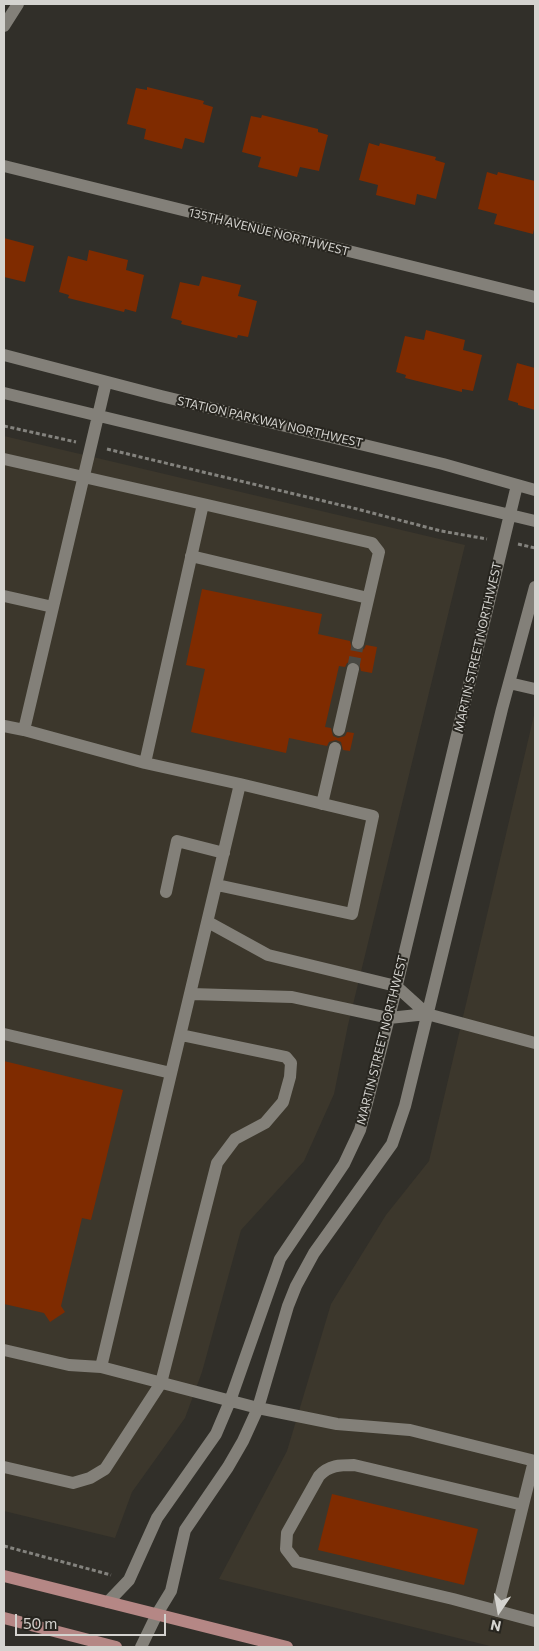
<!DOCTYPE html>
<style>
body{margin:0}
#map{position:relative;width:539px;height:1651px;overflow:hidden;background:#312f29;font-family:Commissioner,sans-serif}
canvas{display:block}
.frame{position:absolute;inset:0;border:5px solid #d4d3cf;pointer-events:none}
.north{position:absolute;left:474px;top:1586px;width:50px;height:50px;-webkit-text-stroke:4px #27251f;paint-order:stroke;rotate:192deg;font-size:14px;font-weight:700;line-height:20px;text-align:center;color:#d4d3cf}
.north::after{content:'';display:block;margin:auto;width:18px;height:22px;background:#d4d3cf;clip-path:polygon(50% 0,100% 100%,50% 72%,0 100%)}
.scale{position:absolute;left:15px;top:1614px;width:151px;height:22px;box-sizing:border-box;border:2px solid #d4d3cf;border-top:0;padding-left:6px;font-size:15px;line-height:18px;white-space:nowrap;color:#d4d3cf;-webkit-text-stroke:4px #27251f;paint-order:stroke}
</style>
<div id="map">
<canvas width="539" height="1651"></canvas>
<div class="frame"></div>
<div class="north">N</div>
<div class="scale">50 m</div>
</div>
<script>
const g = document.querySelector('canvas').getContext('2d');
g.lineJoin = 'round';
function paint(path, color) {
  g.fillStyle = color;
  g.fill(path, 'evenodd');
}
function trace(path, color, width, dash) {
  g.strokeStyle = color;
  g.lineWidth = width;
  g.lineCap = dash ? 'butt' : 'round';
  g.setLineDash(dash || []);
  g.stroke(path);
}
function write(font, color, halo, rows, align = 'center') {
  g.font = font + ' Commissioner,sans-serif';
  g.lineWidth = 4;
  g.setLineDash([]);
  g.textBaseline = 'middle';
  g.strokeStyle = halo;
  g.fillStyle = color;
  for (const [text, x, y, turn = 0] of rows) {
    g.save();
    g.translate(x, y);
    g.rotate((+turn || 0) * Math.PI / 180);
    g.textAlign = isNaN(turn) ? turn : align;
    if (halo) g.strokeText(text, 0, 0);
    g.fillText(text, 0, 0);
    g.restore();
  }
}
paint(new Path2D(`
 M 4,436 L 465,545 L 348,1025 L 334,1094 L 304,1161 L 241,1230 L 202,1372 L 185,1418 L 132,1492 L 115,1538 L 4,1511 Z
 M 535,711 L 535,1647 L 494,1647 L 219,1579 L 287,1451 L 331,1304 L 386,1215 L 429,1161 Z`), '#3c372c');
paint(new Path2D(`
 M 147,87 L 204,101 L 203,104 L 213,107 L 204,143 L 185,138 L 182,149 L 144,139 L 146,129 L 127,124 L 136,88 L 147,90 Z
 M 262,115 L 318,129 L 318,132 L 328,135 L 319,171 L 300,167 L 297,177 L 278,172 L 258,167 L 261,157 L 242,152 L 251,116 L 261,118 Z
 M 369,143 L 379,146 L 380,143 L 436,157 L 435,160 L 445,163 L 436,199 L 417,194 L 415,205 L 376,195 L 378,185 L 359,180 Z
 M 487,172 L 497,175 L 498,172 L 535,181 L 535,224 L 533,234 L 494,224 L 497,214 L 478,209 Z
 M 4,238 L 34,246 L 25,282 L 4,277 Z
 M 89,250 L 128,260 L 126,270 L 144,275 L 136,312 L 125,309 L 124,312 L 68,298 L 69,295 L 59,292 L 68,256 L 87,261 Z
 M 202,276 L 241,285 L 238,296 L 257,301 L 248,337 L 238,335 L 237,338 L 181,324 L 182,321 L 171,318 L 180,282 L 199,286 Z
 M 426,330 L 465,340 L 463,350 L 482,355 L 473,391 L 462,389 L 462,392 L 405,378 L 406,375 L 396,372 L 405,336 L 424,340 Z
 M 517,363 L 535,368 L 535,410 L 518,405 L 518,403 L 508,400 Z
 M 202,589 L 322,614 L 318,634 L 350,641 L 352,649 L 357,651 L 364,649 L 366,645 L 377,647 L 372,673 L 361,671 L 359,663 L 354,661 L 347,663 L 345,667 L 339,666 L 325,727 L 331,728 L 333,736 L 338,738 L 345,736 L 347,732 L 354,733 L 350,751 L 343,750 L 341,742 L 336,740 L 329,742 L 327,746 L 289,738 L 286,753 L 191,732 L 205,669 L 186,665 Z
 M 4,1061 L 123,1090 L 91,1220 L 82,1218 L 61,1306 L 65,1312 L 50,1322 L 44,1313 L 4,1304 Z
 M 332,1494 L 478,1529 L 464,1585 L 318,1550 Z`), '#7f2b00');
trace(new Path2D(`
 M 353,669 L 358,643`), '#494842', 12, [12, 6]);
trace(new Path2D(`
 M 4,426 L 76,442
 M 107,449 L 357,509 L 441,531 L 487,539
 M 518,544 L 535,548
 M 4,1546 L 111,1575`), '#84837e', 3, [4, 2.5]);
trace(new Path2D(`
 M 4,26 L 18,4
 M 4,166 L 535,297
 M 4,355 L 161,396 L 443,464 L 535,490
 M 4,393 L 535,521
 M 4,459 L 203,504 L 145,763
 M 203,504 L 372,543 L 379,552 L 358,643
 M 191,556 L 368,598
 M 4,596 L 53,607
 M 509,683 L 535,689
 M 4,726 L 24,730 L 145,763 L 240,784 L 101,1367 L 258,1408 L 337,1424 L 410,1430 L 535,1461
 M 24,730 L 106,382
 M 339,730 L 353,669
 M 322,804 L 335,748
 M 217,885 L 352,914 L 373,816 L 240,784
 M 166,892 L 177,841 L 224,853
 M 208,922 L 268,955 L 396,986 L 427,1014
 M 191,994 L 292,997 L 389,1018 L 427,1014 L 535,1043
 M 4,1034 L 171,1073
 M 4,1350 L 69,1365 L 101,1367
 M 534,1461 L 523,1505 L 354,1465 C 340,1465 329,1465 319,1476 L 287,1533 L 286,1549 L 296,1562 L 453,1599 L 535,1621
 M 4,1467 L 73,1483 L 90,1478 L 105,1469 L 161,1383 L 217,1163 L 235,1139 L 265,1123 L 283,1102 L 290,1077 L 291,1063 L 286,1057 L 181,1035
 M 108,1602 L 129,1580 L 157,1518 L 216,1434 L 230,1401 L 280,1259 L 344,1164 L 360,1130 L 389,1018 L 517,485
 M 497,1611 L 523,1505
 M 141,1647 L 157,1614 L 171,1591 L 185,1530 L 228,1467 L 243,1441 L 258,1408 L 288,1306 L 296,1286 L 314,1253 L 392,1144 L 405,1106 L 502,709 L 535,587`), '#838079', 12);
trace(new Path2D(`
 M 4,1576 L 287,1647
 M 4,1618 L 116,1647`), '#b58785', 12);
write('12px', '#d4d3cf', '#27251f', [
 ["135TH AVENUE NORTHWEST",269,232,14],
 ["STATION PARKWAY NORTHWEST",270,422,13],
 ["MARTIN STREET NORTHWEST",478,647,-77],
 ["MARTIN STREET NORTHWEST",382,1040,-76]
]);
</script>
